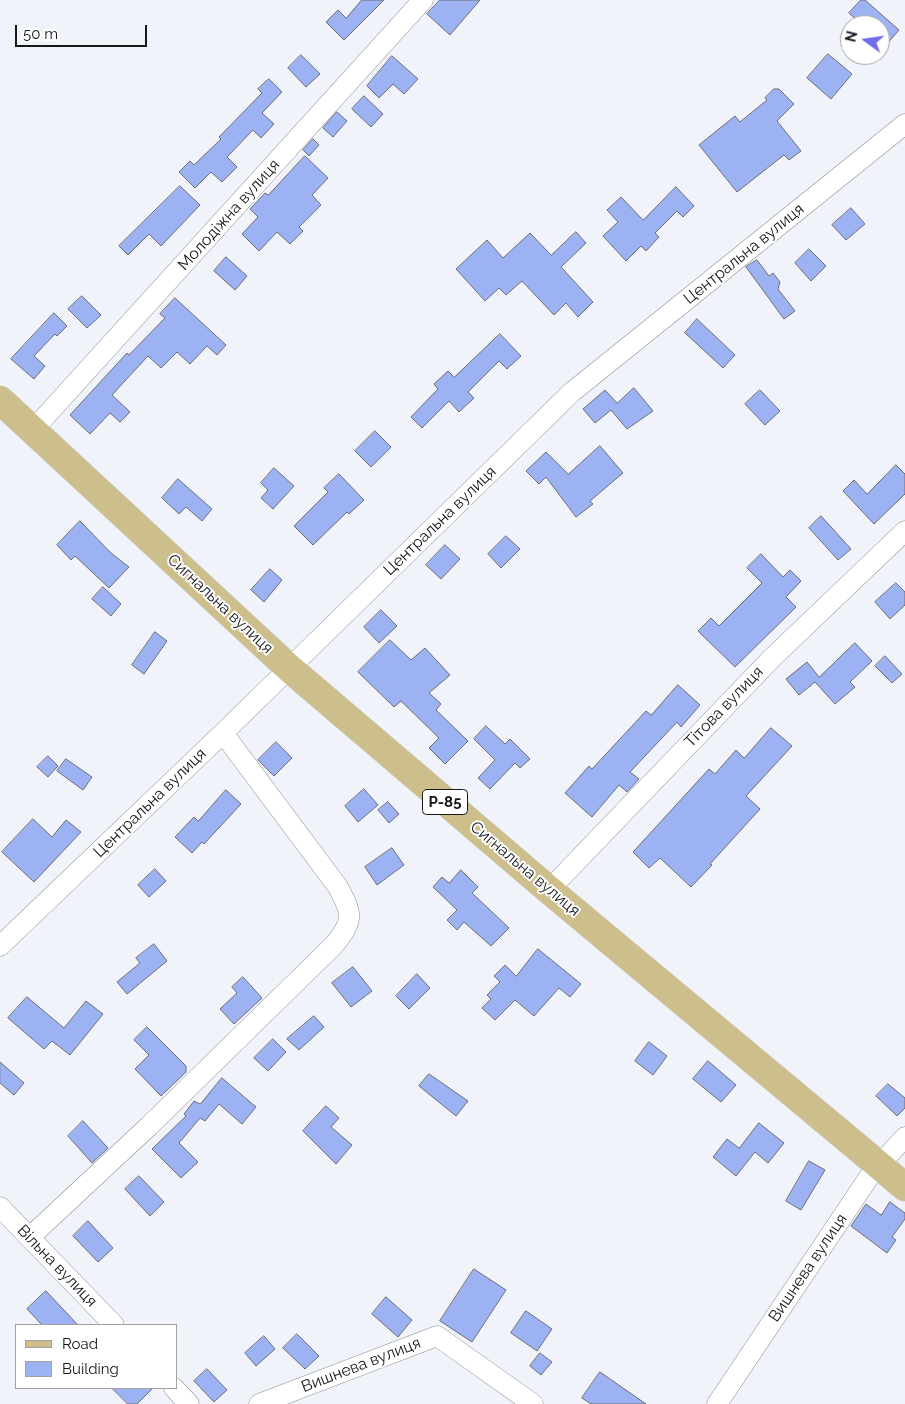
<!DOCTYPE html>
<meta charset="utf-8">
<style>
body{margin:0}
#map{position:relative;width:905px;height:1404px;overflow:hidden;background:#f1f3fb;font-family:Raleway,sans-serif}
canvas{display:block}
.legend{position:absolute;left:15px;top:1324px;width:162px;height:65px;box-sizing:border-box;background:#fff;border:1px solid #a2a2a3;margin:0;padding:6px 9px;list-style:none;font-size:15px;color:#16171a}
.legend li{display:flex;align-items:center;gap:10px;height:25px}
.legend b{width:25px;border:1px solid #a2a2a3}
.north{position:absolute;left:840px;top:15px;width:50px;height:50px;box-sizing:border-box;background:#fff;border:1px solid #a2a2a3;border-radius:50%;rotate:284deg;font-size:14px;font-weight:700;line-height:20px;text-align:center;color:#16171a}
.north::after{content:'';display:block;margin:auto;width:18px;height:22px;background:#706ce7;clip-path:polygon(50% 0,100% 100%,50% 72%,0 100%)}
.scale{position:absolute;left:15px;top:25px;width:132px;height:22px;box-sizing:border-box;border:2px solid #16171a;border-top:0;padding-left:6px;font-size:15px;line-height:18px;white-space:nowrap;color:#16171a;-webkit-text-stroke:4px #fff;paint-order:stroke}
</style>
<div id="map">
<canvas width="905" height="1404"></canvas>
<ul class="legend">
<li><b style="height:6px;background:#cdbf8b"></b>Road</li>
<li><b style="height:14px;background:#9db2f3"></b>Building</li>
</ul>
<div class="north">N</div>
<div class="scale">50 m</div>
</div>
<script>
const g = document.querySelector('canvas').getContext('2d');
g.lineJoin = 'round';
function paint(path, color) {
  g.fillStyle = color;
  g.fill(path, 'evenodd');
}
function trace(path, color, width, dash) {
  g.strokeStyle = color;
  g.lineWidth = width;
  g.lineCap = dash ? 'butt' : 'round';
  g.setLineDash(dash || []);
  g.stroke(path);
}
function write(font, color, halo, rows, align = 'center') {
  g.font = font + ' Raleway,sans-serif';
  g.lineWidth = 4;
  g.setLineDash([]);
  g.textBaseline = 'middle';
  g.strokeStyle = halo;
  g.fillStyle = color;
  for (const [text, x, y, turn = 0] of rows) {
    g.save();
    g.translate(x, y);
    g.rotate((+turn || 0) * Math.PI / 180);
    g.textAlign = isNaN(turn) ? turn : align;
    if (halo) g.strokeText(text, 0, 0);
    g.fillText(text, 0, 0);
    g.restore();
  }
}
const building = new Path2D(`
 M 362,0 L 384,0 L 344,40 L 326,22 L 338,10 L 346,18 Z
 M 440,0 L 480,0 L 450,35 L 427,14 Z
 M 861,0 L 865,0 L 899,30 L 880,52 L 880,25 L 862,25 L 849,13 Z
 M 828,54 L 852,74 L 831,99 L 807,78 Z
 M 301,55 L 320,74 L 306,87 L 288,68 Z
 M 392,56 L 418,79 L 404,94 L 393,84 L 379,98 L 367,86 Z
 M 269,79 L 282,92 L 262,113 L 274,124 L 261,138 L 253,130 L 227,157 L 237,167 L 222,182 L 211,172 L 195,188 L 179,172 L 190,161 L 194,165 L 221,139 L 219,137 L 262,93 L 258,89 Z
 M 774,89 L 779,89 L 794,104 L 777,121 L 801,151 L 789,160 L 784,155 L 737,192 L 699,145 L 735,116 L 740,122 L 767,100 L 765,98 Z
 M 364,96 L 383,114 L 371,127 L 352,109 Z
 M 337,112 L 347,121 L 333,137 L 323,128 Z
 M 313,139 L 319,145 L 309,156 L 303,150 Z
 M 305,156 L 328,178 L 312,195 L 321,205 L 299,227 L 303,231 L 290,244 L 277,232 L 259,251 L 242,234 L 258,217 L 250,209 L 265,193 L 268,195 Z
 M 180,186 L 200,205 L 161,246 L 149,234 L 128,255 L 119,246 Z
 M 676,187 L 694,206 L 683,217 L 677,211 L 655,233 L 659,237 L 646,251 L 641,246 L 626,261 L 603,236 L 618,222 L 607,210 L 621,197 L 643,220 Z
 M 851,208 L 865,224 L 846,240 L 832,225 Z
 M 576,232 L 586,243 L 561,267 L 593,302 L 578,317 L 566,303 L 554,315 L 522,281 L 506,295 L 499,288 L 485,301 L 456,269 L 487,240 L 503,258 L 530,233 L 551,255 Z
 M 809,249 L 826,266 L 811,281 L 795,263 Z
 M 226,257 L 247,276 L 235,290 L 214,271 Z
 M 757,260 L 769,276 L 773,273 L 780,282 L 778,289 L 795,311 L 784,319 L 746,267 Z
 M 82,296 L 101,315 L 87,328 L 68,309 Z
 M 175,298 L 226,345 L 217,355 L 207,346 L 190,364 L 177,352 L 161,368 L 148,356 L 112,395 L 130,412 L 120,422 L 110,413 L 90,434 L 70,415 L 127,353 L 129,355 L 165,318 L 160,314 Z
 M 54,313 L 67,326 L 57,336 L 55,334 L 34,356 L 45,366 L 34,379 L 11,359 Z
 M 697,319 L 735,355 L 723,368 L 685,333 Z
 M 500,334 L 521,356 L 507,369 L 499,361 L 468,392 L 474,398 L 459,412 L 449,401 L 422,428 L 411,417 L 438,389 L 434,384 L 448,371 L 454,377 Z
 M 634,388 L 653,411 L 627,429 L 611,410 L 595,423 L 583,409 L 605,390 L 617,403 Z
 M 760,390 L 780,411 L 765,425 L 745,404 Z
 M 375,431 L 391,447 L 371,467 L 355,451 Z
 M 600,446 L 623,473 L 590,501 L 593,504 L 576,517 L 546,477 L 539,484 L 526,471 L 546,452 L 568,474 Z
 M 896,465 L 905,474 L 905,494 L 874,524 L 843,491 L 854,480 L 867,494 Z
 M 274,468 L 294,486 L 273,509 L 261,498 L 268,490 L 261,483 Z
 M 339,474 L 364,500 L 349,514 L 347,512 L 313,545 L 294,526 L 328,492 L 324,488 Z
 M 178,479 L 212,509 L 202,521 L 186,507 L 179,514 L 162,498 Z
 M 821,516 L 851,549 L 838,560 L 809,528 Z
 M 80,521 L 111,553 L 129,567 L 109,588 L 75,556 L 71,560 L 57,545 Z
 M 506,536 L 520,549 L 501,568 L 488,554 Z
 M 445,545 L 460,559 L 441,579 L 426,565 Z
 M 761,554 L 783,577 L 790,570 L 801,581 L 786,597 L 796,607 L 735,667 L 698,631 L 711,618 L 719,626 L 762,583 L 747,568 Z
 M 270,569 L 282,580 L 264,602 L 251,590 Z
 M 896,583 L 905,592 L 905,605 L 890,619 L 875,602 Z
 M 103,587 L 121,604 L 111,616 L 92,599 Z
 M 381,610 L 397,626 L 379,643 L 364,627 Z
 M 155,632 L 167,641 L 144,674 L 132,665 Z
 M 390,640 L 411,660 L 425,648 L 450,675 L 429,693 L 441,704 L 436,710 L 468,741 L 445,764 L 429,748 L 439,738 L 401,701 L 394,707 L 358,672 Z
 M 855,643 L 872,661 L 850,682 L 855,687 L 835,704 L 815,682 L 799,695 L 786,679 L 807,662 L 819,677 Z
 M 885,656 L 902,674 L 892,683 L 875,666 Z
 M 678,685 L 700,705 L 681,727 L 677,722 L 630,772 L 639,779 L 627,792 L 619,785 L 592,817 L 565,793 L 589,766 L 592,769 L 646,711 L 651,715 Z
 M 486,726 L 505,744 L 510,739 L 530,759 L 520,768 L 515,763 L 490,789 L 478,778 L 495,760 L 474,739 Z
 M 771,728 L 792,746 L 746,796 L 760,809 L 710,864 L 712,865 L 691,887 L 660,858 L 649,868 L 633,852 L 709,769 L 715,774 L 736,750 L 744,758 Z
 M 276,742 L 292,758 L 274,776 L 258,760 Z
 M 48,756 L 58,766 L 48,777 L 37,767 Z
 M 66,759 L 92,777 L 83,790 L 57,771 Z
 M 364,789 L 378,805 L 358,822 L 345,806 Z
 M 226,790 L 241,804 L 204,844 L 202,842 L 192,853 L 175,837 L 194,817 L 198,821 Z
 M 388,802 L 399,814 L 389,823 L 378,810 Z
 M 33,819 L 52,837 L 66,820 L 81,832 L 34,882 L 2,852 Z
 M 392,848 L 404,865 L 377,885 L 365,867 Z
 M 155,869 L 166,881 L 149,897 L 138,885 Z
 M 461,870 L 478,887 L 472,893 L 509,928 L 491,946 L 464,922 L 457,930 L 447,920 L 457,910 L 433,887 L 442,877 L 449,883 Z
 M 154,944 L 167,961 L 127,994 L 117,982 L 140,963 L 136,958 Z
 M 538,949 L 581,984 L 570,997 L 559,988 L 534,1016 L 515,1000 L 495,1020 L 482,1008 L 491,999 L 487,995 L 500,982 L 494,976 L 505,965 L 516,976 Z
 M 353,967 L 372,991 L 351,1007 L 332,983 Z
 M 417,974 L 430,988 L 409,1009 L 396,996 Z
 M 243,977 L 262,998 L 234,1024 L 220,1009 L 237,993 L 232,987 Z
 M 27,997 L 64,1028 L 86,1001 L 103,1014 L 70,1055 L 52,1041 L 44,1049 L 8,1018 Z
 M 314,1016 L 324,1027 L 299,1050 L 287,1039 Z
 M 147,1027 L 186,1066 L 186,1072 L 161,1096 L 135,1069 L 149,1055 L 134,1040 Z
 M 273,1039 L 286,1052 L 268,1071 L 254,1058 Z
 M 649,1042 L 667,1056 L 653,1075 L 635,1061 Z
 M 708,1061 L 736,1085 L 721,1102 L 693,1079 Z
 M 0,1062 L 24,1083 L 14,1095 L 0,1083 Z
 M 429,1074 L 468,1101 L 456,1116 L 419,1086 Z
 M 222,1078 L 256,1107 L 242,1124 L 219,1104 L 205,1121 L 200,1118 L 179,1143 L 198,1162 L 181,1178 L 152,1149 L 186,1116 L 184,1114 L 194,1101 L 200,1104 Z
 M 888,1084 L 905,1098 L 905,1108 L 897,1116 L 876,1096 Z
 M 326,1106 L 339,1118 L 331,1127 L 352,1145 L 336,1164 L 303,1131 Z
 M 83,1121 L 108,1148 L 92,1163 L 68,1136 Z
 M 759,1123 L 784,1143 L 768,1163 L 755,1152 L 736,1176 L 713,1157 L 727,1139 L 739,1148 Z
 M 809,1161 L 825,1170 L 801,1210 L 786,1201 Z
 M 139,1176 L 164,1202 L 150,1216 L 125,1189 Z
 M 890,1202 L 905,1213 L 905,1219 L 892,1237 L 896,1240 L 887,1253 L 851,1226 L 866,1204 L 881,1215 Z
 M 88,1221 L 113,1248 L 98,1262 L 73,1236 Z
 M 474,1269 L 506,1290 L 472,1342 L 440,1321 Z
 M 46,1291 L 78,1325 L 42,1325 L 27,1309 Z
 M 386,1297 L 412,1320 L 398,1337 L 372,1314 Z
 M 526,1311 L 552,1329 L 537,1351 L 511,1333 Z
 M 297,1334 L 319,1356 L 305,1369 L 283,1348 Z
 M 264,1336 L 275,1349 L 256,1366 L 245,1353 Z
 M 540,1353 L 552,1362 L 541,1375 L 530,1366 Z
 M 207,1369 L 227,1390 L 214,1402 L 194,1381 Z
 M 600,1372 L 646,1404 L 591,1404 L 582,1398 Z
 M 112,1388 L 153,1388 L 137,1404 L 128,1404 Z`);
paint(building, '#9db2f3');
trace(building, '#6b6e74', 1);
const minor = new Path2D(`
 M 33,430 L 423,0
 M 549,890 L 772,658 L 905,531
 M 0,946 L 223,733 L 572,392 L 905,124
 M 0,1207 L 114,1325
 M 30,1237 L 149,1126 L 334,945 C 354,920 353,915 338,887 L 223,733
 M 174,1388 L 189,1404
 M 259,1404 L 437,1336 L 533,1404
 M 717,1404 L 871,1174 L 905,1137`);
const primary = new Path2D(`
 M 0,400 L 289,668 L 549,890 L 905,1187`);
trace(minor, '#8c8e95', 21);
trace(primary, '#d0d1d1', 29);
trace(minor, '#fff', 20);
trace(primary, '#cdbf8b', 28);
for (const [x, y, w] of [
 [445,802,45]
]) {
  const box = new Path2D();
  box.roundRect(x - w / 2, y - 12.5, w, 25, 4);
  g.fillStyle = '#fff';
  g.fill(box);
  trace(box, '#16171a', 1);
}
write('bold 15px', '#16171a', null, [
 ["Р-85",445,802]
]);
write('16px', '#16171a', '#fff', [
 ["Молодіжна вулиця",229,215,-48],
 ["Центральна вулиця",744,254,-39],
 ["Центральна вулиця",440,521,-44],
 ["Сигнальна вулиця",220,604,43],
 ["Тітова вулиця",724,707,-46],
 ["Центральна вулиця",150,803,-44],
 ["Сигнальна вулиця",525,869,40],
 ["Вільна вулиця",57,1266,46],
 ["Вишнева вулиця",808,1268,-56],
 ["Вишнева вулиця",361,1365,-21]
]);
</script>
